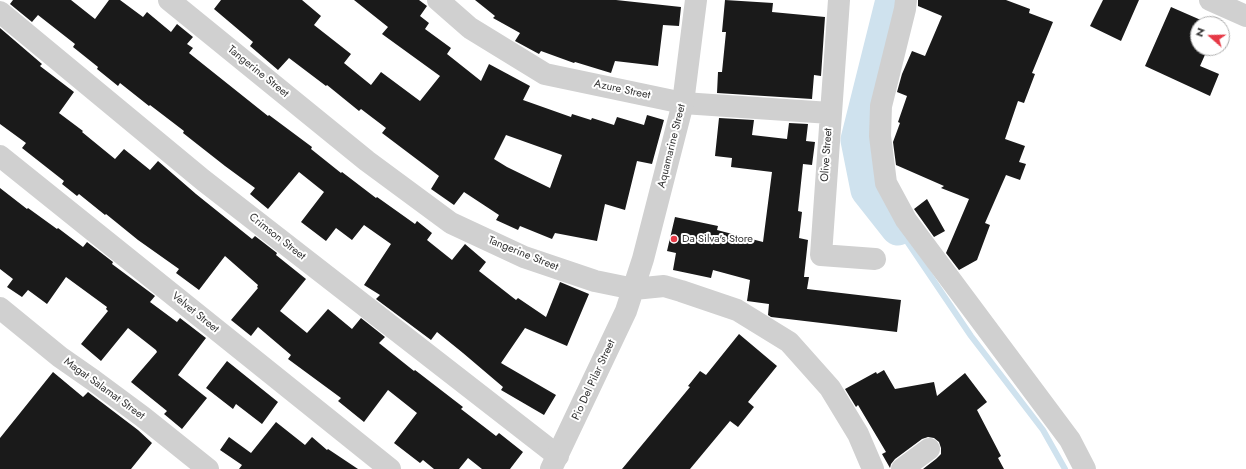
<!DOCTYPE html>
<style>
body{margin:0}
#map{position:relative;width:1246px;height:469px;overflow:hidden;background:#fff;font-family:Jost,sans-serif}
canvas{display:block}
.north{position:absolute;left:1190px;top:16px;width:40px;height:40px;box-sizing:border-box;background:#fff;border:1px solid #adadad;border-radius:50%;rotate:290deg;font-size:11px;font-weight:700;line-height:16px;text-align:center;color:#333}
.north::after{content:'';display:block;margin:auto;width:14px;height:18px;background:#e63946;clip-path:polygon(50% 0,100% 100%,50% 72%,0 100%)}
</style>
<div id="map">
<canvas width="1246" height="469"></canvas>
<div class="north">N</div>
</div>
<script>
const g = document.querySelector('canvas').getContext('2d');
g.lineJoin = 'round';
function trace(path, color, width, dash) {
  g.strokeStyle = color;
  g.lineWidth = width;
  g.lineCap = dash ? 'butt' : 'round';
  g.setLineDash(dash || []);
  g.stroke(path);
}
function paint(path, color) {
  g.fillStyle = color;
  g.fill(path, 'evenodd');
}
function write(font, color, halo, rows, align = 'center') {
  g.font = font + ' Jost,sans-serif';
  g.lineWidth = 4;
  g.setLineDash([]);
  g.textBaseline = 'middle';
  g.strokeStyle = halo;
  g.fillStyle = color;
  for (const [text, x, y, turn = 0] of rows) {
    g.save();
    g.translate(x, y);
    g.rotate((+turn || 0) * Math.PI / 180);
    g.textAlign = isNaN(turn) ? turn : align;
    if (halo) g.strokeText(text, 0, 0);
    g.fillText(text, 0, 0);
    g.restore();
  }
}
trace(new Path2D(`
 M 898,228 L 971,336 L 1043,430 L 1065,469`), '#cfe2ee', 6);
trace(new Path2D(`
 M 893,0 L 858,140 L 868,190 L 898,228`), '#cfe2ee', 35);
paint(new Path2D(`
 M 13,0 L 71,0 L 95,19 L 109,0 L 120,0 L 143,17 L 147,12 L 171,32 L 177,24 L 193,37 L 187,44 L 193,48 L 189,53 L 268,116 L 269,115 L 312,147 L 311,149 L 341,173 L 342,172 L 376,198 L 377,197 L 415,224 L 417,221 L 432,233 L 427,240 L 452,260 L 465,244 L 486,262 L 479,271 L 516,300 L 518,298 L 546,317 L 560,282 L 589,294 L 567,346 L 525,328 L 501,363 L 556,395 L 544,415 L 501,390 L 503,387 L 463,353 L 437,332 L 431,340 L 376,299 L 380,295 L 364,285 L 391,244 L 364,225 L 352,240 L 336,228 L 326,241 L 301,222 L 324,192 L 299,172 L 268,209 L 250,194 L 255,188 L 225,166 L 183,133 L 184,131 L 150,105 L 149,106 L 120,83 L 118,86 L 97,69 L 98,67 L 73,47 L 75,44 L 38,15 L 32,22 L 10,4 Z
 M 221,0 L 302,0 L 321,16 L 314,25 L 351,54 L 344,63 L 371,85 L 381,72 L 420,101 L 440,76 L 382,34 L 388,27 L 354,0 L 419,0 L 427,6 L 420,16 L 429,23 L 425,29 L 451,48 L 447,54 L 481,81 L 489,64 L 530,86 L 523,100 L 571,117 L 572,114 L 591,120 L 592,118 L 614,125 L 617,117 L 644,125 L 647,115 L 664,120 L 652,164 L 637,161 L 625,210 L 605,204 L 597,241 L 555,233 L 552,239 L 520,226 L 518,230 L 496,220 L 499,215 L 464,192 L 454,205 L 431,189 L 439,176 L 382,133 L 386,128 L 361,109 L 359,111 L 327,85 L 326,86 L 289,58 L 278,70 L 250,46 L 253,42 L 214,9 ZM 506,135 L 562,155 L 550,188 L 507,167 L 494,159 Z
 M 475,0 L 616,0 L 681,7 L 679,26 L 663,25 L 658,66 L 615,61 L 611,73 L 575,62 L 574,63 L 541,51 L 539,54 L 515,41 L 520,33 L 493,18 L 495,16 Z
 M 725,0 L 773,3 L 772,12 L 825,17 L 821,76 L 814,75 L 812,99 L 717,93 L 718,72 L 722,72 L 726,32 L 722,32 Z
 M 918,0 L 1006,0 L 1030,9 L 1029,13 L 1053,22 L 1032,73 L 1035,74 L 1024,103 L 1018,101 L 1005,139 L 1025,146 L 1019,162 L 1026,164 L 1020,180 L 1006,175 L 985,223 L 990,225 L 977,260 L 959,270 L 946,253 L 969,199 L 941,188 L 944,186 L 896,165 L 893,142 L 900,123 L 898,122 L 907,96 L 897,92 L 902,74 L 912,51 L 925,56 L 942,16 L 918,6 Z
 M 1103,0 L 1139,0 L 1121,41 L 1090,26 Z
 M 1171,7 L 1210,24 L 1198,24 L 1198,48 L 1208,48 L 1200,66 L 1219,74 L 1210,96 L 1145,66 Z
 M 0,28 L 42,64 L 40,66 L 74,92 L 59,113 L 83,131 L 82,132 L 115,159 L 124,149 L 150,170 L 158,161 L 196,194 L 252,239 L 255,236 L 277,253 L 276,255 L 306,279 L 280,311 L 307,333 L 328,309 L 352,329 L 361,318 L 385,337 L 379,343 L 414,371 L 415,370 L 463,407 L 461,409 L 496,436 L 499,433 L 523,452 L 510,469 L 482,469 L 468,458 L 459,469 L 434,469 L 423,460 L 420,463 L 394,443 L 417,413 L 388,390 L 364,422 L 338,401 L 341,398 L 288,359 L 291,355 L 258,327 L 251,336 L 231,320 L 258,288 L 257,287 L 258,285 L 225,256 L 199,290 L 176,273 L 179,269 L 138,240 L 106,214 L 105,215 L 79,194 L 77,196 L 62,184 L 64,181 L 22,148 L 26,143 L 0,124 Z
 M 719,118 L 754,120 L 752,135 L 787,139 L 789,123 L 808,124 L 806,141 L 815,142 L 812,165 L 803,164 L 798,211 L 802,212 L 799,238 L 808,240 L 804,277 L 809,277 L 807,289 L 901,300 L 897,332 L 771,317 L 768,315 L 769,304 L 747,301 L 750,280 L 713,270 L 711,278 L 673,270 L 676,253 L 667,251 L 675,217 L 718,226 L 717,230 L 763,242 L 772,172 L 731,167 L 732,158 L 715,156 Z
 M 0,188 L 27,209 L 28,208 L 57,229 L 58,228 L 83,247 L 87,242 L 113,262 L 112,264 L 155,296 L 150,302 L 177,322 L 180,318 L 206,338 L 178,375 L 207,398 L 182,429 L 164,414 L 167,411 L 131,382 L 157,352 L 156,350 L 128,328 L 101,361 L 81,344 L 108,311 L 106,309 L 107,307 L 66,277 L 47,304 L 28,290 L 22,297 L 7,287 L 13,279 L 0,269 Z
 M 927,199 L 945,231 L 934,237 L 914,209 Z
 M 739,334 L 777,366 L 748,402 L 754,407 L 738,427 L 730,421 L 690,469 L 622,469 L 690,387 L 688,386 L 700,371 L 706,375 Z
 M 227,361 L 278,402 L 262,424 L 236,404 L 233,409 L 206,388 Z
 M 884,370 L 895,389 L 934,382 L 937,396 L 965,373 L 987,402 L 977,410 L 1001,456 L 998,458 L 1004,469 L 923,469 L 936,459 L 941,454 L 941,448 L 939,442 L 934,438 L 928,437 L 922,439 L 895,459 L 891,464 L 890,468 L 882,454 L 886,452 L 858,405 L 856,407 L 845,389 L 876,372 L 877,374 Z
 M 53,372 L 83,397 L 88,392 L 138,430 L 152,443 L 131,469 L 0,469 L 0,438 Z
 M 276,422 L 305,445 L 312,437 L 327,450 L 328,449 L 358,469 L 239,469 L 242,465 L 220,450 L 229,437 L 251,453 Z`), '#1a1a1a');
trace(new Path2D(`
 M 169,0 L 367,161 L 451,223 L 524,257 L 595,281 L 634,289
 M 438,0 L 470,28 L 545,74 L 683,103 L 830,113
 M 839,0 L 821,255 L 875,259
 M 906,0 L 905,9 L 881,106 L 880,136 L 886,183 L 906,220 L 1070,440 L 1085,469
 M 1210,0 L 1246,16
 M 0,12 L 203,180 L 558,456
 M 0,156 L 390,469
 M 0,308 L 60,357 L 93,380 L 143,417 L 208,469
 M 902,469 L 929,449`), '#d0d0d0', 22);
trace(new Path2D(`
 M 634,289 L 664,286 L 681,291 L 737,310 L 789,342 L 830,388 L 858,434 L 873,469
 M 551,469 L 626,311 L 643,259 L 683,103 L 696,0`), '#d0d0d0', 22);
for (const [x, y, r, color] of [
 [674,239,4,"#e63946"]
]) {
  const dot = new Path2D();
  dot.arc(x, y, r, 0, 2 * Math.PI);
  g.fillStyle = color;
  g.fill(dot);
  trace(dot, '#fff', 1.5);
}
write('11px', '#333', '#fff', [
 ["Tangerine Street",258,72,39],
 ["Azure Street",622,90,12],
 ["Aquamarine Street",672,146,-76],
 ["Olive Street",827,155,-86],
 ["Crimson Street",277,237,38],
 ["Tangerine Street",523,254,22],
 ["Velvet Street",195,313,39],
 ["Pio Del Pilar Street",594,380,-65],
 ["Magat Salamat Street",104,389,36]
]);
write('11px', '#333', '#fff', [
 ["Da Silva's Store",682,239]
], 'left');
</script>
